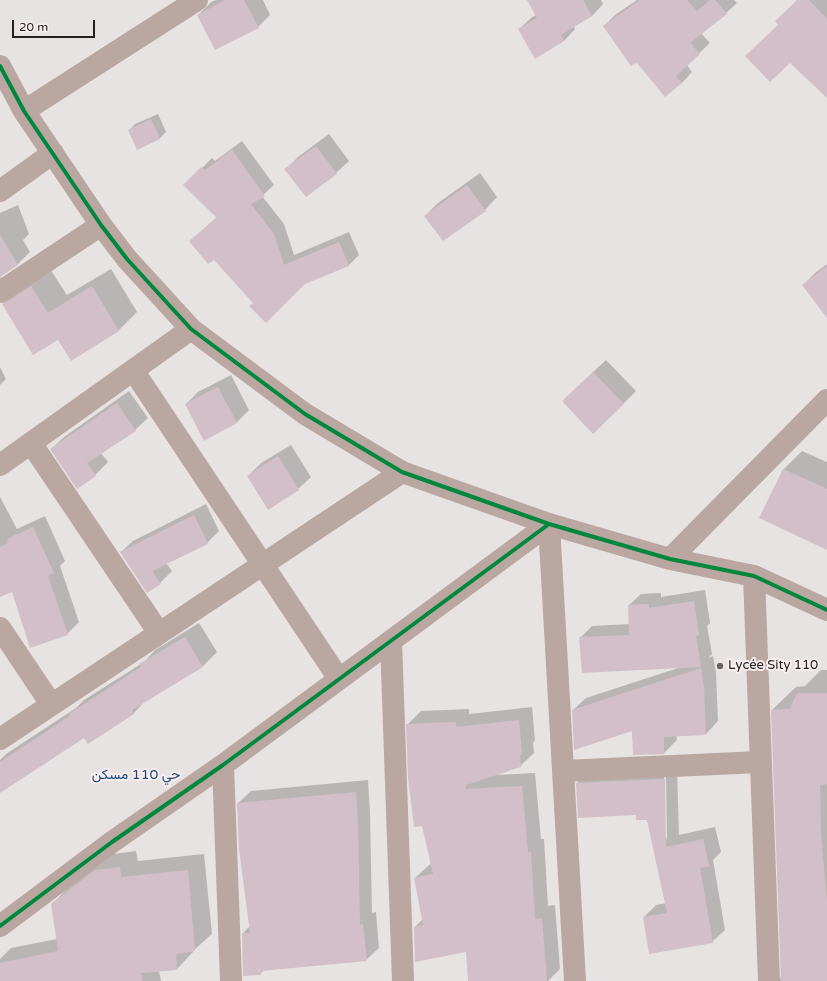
<!DOCTYPE html>
<meta charset="utf-8">
<style>
body{margin:0}
#map{position:relative;width:827px;height:981px;overflow:hidden;background:#e8e3e3;font-family:"Varela Round",sans-serif}
canvas{display:block}
.scale{position:absolute;left:12px;top:20px;width:83px;height:18px;box-sizing:border-box;border:2px solid #232020;border-top:0;padding-left:5px;font-size:12px;line-height:14px;white-space:nowrap;color:#232020;-webkit-text-stroke:3px #f8eeee;paint-order:stroke}
</style>
<div id="map">
<canvas width="827" height="981"></canvas>
<div class="scale">20 m</div>
</div>
<script>
const g = document.querySelector('canvas').getContext('2d');
g.lineJoin = 'round';
function paint(path, color) {
  g.fillStyle = color;
  g.fill(path, 'evenodd');
}
function trace(path, color, width, dash) {
  g.strokeStyle = color;
  g.lineWidth = width;
  g.lineCap = dash ? 'butt' : 'round';
  g.setLineDash(dash || []);
  g.stroke(path);
}
function write(font, color, halo, rows, align = 'center') {
  g.font = font + ' "Varela Round",Vazirmatn,sans-serif';
  g.lineWidth = 4;
  g.setLineDash([]);
  g.textBaseline = 'middle';
  g.strokeStyle = halo;
  g.fillStyle = color;
  for (const [text, x, y, turn = 0] of rows) {
    g.save();
    g.translate(x, y);
    g.rotate((+turn || 0) * Math.PI / 180);
    g.textAlign = isNaN(turn) ? turn : align;
    if (halo) g.strokeText(text, 0, 0);
    g.fillText(text, 0, 0);
    g.restore();
  }
}
paint(new Path2D(`
 M 216,0 L 263,0 L 270,15 L 258,27 L 198,15 L 211,2 Z
 M 528,0 L 601,0 L 603,4 L 592,16 L 574,26 L 575,29 L 564,41 L 519,29 L 531,18 L 536,15 Z
 M 637,0 L 734,0 L 737,3 L 726,13 L 701,33 L 710,43 L 687,65 L 692,72 L 682,83 L 637,61 L 604,26 L 615,15 Z
 M 798,0 L 827,0 L 827,97 L 779,25 Z
 M 158,114 L 166,132 L 160,138 L 137,148 L 129,130 L 135,124 Z
 M 329,134 L 349,161 L 336,173 L 306,196 L 286,169 L 298,157 Z
 M 242,141 L 274,185 L 262,196 L 284,224 L 294,255 L 349,232 L 359,255 L 349,265 L 254,303 L 214,258 L 190,241 L 217,217 L 185,185 L 212,158 L 215,161 Z
 M 480,173 L 497,197 L 485,210 L 425,216 L 438,203 Z
 M 18,205 L 29,234 L 23,240 L 30,252 L 18,264 L 1,275 L 0,281 L 0,213 Z
 M 827,264 L 827,316 L 803,285 L 815,273 Z
 M 50,269 L 67,295 L 111,269 L 137,312 L 119,330 L 71,359 L 58,338 L 3,304 L 21,286 Z
 M 606,360 L 636,391 L 623,404 L 576,388 Z
 M 0,367 L 6,379 L 0,385 Z
 M 231,375 L 249,410 L 237,422 L 204,439 L 186,404 L 198,392 Z
 M 129,391 L 148,418 L 135,430 L 101,453 L 108,462 L 95,475 L 77,488 L 51,449 L 64,437 Z
 M 291,445 L 311,477 L 298,489 L 248,476 L 261,463 Z
 M 802,451 L 827,462 L 827,549 L 761,517 L 784,469 Z
 M 0,497 L 17,529 L 45,516 L 65,561 L 60,566 L 79,622 L 67,634 L 12,591 L 0,596 Z
 M 206,504 L 219,531 L 207,543 L 166,563 L 172,571 L 160,583 L 121,552 L 133,541 Z
 M 705,590 L 710,623 L 707,626 L 712,654 L 708,658 L 713,656 L 716,673 L 718,721 L 706,734 L 676,735 L 677,740 L 664,753 L 634,754 L 632,730 L 573,710 L 586,698 L 678,668 L 580,638 L 592,626 L 630,624 L 629,605 L 641,594 L 661,593 L 661,597 Z
 M 199,623 L 217,652 L 203,666 L 145,701 L 134,713 L 88,743 L 85,737 L 0,792 L 0,760 L 6,754 L 76,708 L 84,700 L 144,662 L 155,650 Z
 M 821,670 L 827,670 L 827,981 L 777,981 L 782,976 L 772,710 L 796,687 L 805,686 Z
 M 532,707 L 535,740 L 533,743 L 534,753 L 520,766 L 495,775 L 535,773 L 541,839 L 544,839 L 548,906 L 555,905 L 560,969 L 548,981 L 469,981 L 467,951 L 415,927 L 423,919 L 415,878 L 429,865 L 431,864 L 407,725 L 421,711 L 469,709 L 469,714 Z
 M 677,767 L 679,835 L 715,827 L 721,852 L 713,860 L 725,930 L 712,942 L 644,917 L 656,905 L 666,903 L 647,819 L 577,783 L 590,771 ZM 664,774 L 666,774 L 667,840 L 665,835 Z
 M 368,780 L 370,813 L 372,913 L 376,912 L 379,948 L 366,960 L 265,969 L 260,974 L 243,933 L 250,926 L 238,803 L 251,791 Z
 M 136,851 L 138,861 L 204,854 L 212,934 L 193,951 L 193,952 L 177,969 L 159,971 L 161,981 L 0,981 L 0,959 L 11,948 L 57,939 L 52,904 L 69,887 L 113,854 Z`), '#0003');
paint(new Path2D(`
 M 225,0 L 244,0 L 259,28 L 215,50 L 197,15 Z
 M 527,0 L 583,0 L 592,16 L 561,35 L 564,41 L 535,59 L 518,29 L 537,18 Z
 M 640,0 L 687,0 L 697,11 L 710,0 L 715,0 L 727,14 L 690,43 L 700,54 L 676,76 L 682,83 L 665,97 L 637,63 L 631,66 L 603,26 Z
 M 797,0 L 809,0 L 827,19 L 827,98 L 790,63 L 770,82 L 745,56 L 778,25 L 775,21 Z
 M 151,119 L 160,139 L 137,150 L 128,130 Z
 M 316,146 L 337,174 L 306,197 L 284,169 Z
 M 232,150 L 265,196 L 251,204 L 274,234 L 284,265 L 339,242 L 349,266 L 305,284 L 266,323 L 249,306 L 253,303 L 214,260 L 208,264 L 189,241 L 217,218 L 183,185 L 201,167 L 205,170 Z
 M 467,185 L 486,211 L 443,241 L 424,216 Z
 M 0,235 L 18,265 L 0,277 Z
 M 827,266 L 827,318 L 802,285 Z
 M 31,286 L 48,313 L 92,286 L 119,331 L 71,361 L 58,340 L 33,355 L 2,304 L 7,302 Z
 M 593,372 L 624,404 L 593,434 L 562,401 Z
 M 218,387 L 237,423 L 204,441 L 185,404 Z
 M 117,403 L 136,431 L 87,463 L 96,476 L 77,489 L 50,449 Z
 M 278,456 L 299,490 L 268,510 L 247,476 Z
 M 783,469 L 827,489 L 827,550 L 759,518 Z
 M 194,515 L 208,544 L 152,571 L 161,584 L 147,593 L 120,552 Z
 M 33,527 L 54,573 L 48,576 L 68,635 L 30,648 L 12,592 L 0,597 L 0,547 L 8,543 L 7,539 Z
 M 694,601 L 699,635 L 696,636 L 701,667 L 582,673 L 579,637 L 629,635 L 628,605 L 649,604 L 649,608 Z
 M 185,637 L 203,667 L 132,710 L 134,714 L 88,744 L 84,738 L 0,793 L 0,762 L 70,716 L 69,714 L 141,667 L 139,664 Z
 M 701,668 L 704,687 L 706,735 L 664,737 L 664,754 L 633,755 L 632,731 L 574,750 L 572,710 Z
 M 797,693 L 827,693 L 827,784 L 820,785 L 821,834 L 827,901 L 827,981 L 781,981 L 771,710 L 790,709 Z
 M 519,720 L 522,754 L 520,755 L 521,767 L 466,785 L 466,789 L 522,786 L 528,852 L 531,852 L 535,919 L 542,918 L 547,981 L 468,981 L 466,952 L 415,962 L 414,927 L 423,925 L 414,878 L 433,874 L 422,826 L 414,827 L 408,778 L 406,724 L 456,722 L 456,727 Z
 M 665,779 L 666,847 L 703,839 L 709,866 L 700,868 L 713,943 L 649,954 L 643,917 L 667,913 L 647,820 L 636,820 L 636,815 L 578,818 L 576,783 Z
 M 356,792 L 358,826 L 360,925 L 363,924 L 367,961 L 261,971 L 261,975 L 243,976 L 242,933 L 250,933 L 239,849 L 237,803 Z
 M 120,867 L 121,877 L 188,870 L 195,951 L 176,954 L 177,970 L 141,973 L 142,981 L 0,981 L 0,963 L 58,951 L 51,904 L 95,870 Z`), '#d3bfc8');
trace(new Path2D(`
 M 0,66 L 24,111 L 101,225 L 127,259 L 191,329 L 305,414 L 402,472 L 549,524 L 670,559 L 754,576 L 827,610
 M 24,111 L 197,0
 M 0,191 L 53,153
 M 0,292 L 101,225
 M 133,370 L 339,679
 M 31,443 L 159,633
 M 0,465 L 191,329
 M 549,524 L 575,981
 M 670,559 L 827,400
 M 754,576 L 769,981
 M 0,628 L 51,704
 M 391,641 L 403,981
 M 0,739 L 402,472
 M 223,765 L 231,981
 M 563,771 L 760,762
 M 0,926 L 112,842 L 223,765 L 549,524`), '#baa7a1', 22);
trace(new Path2D(`
 M 0,66 L 24,111 L 101,225 L 127,259 L 191,329 L 305,414 L 402,472 L 549,524 L 670,559 L 754,576 L 827,610
 M 0,926 L 112,842 L 223,765 L 549,524`), '#00873e', 4);
for (const [x, y, r, color] of [
 [720,666,4,"#686464"]
]) {
  const dot = new Path2D();
  dot.arc(x, y, r, 0, 2 * Math.PI);
  g.fillStyle = color;
  g.fill(dot);
  trace(dot, '#f8eeee', 1.5);
}
write('13px', '#232020', '#f8eeee', [
 ["Lycée Sity 110",728,666]
], 'left');
write('14px', '#1c487c', '#f8eeee', [
 ["حي 110 مسكن",136,775]
]);
</script>
